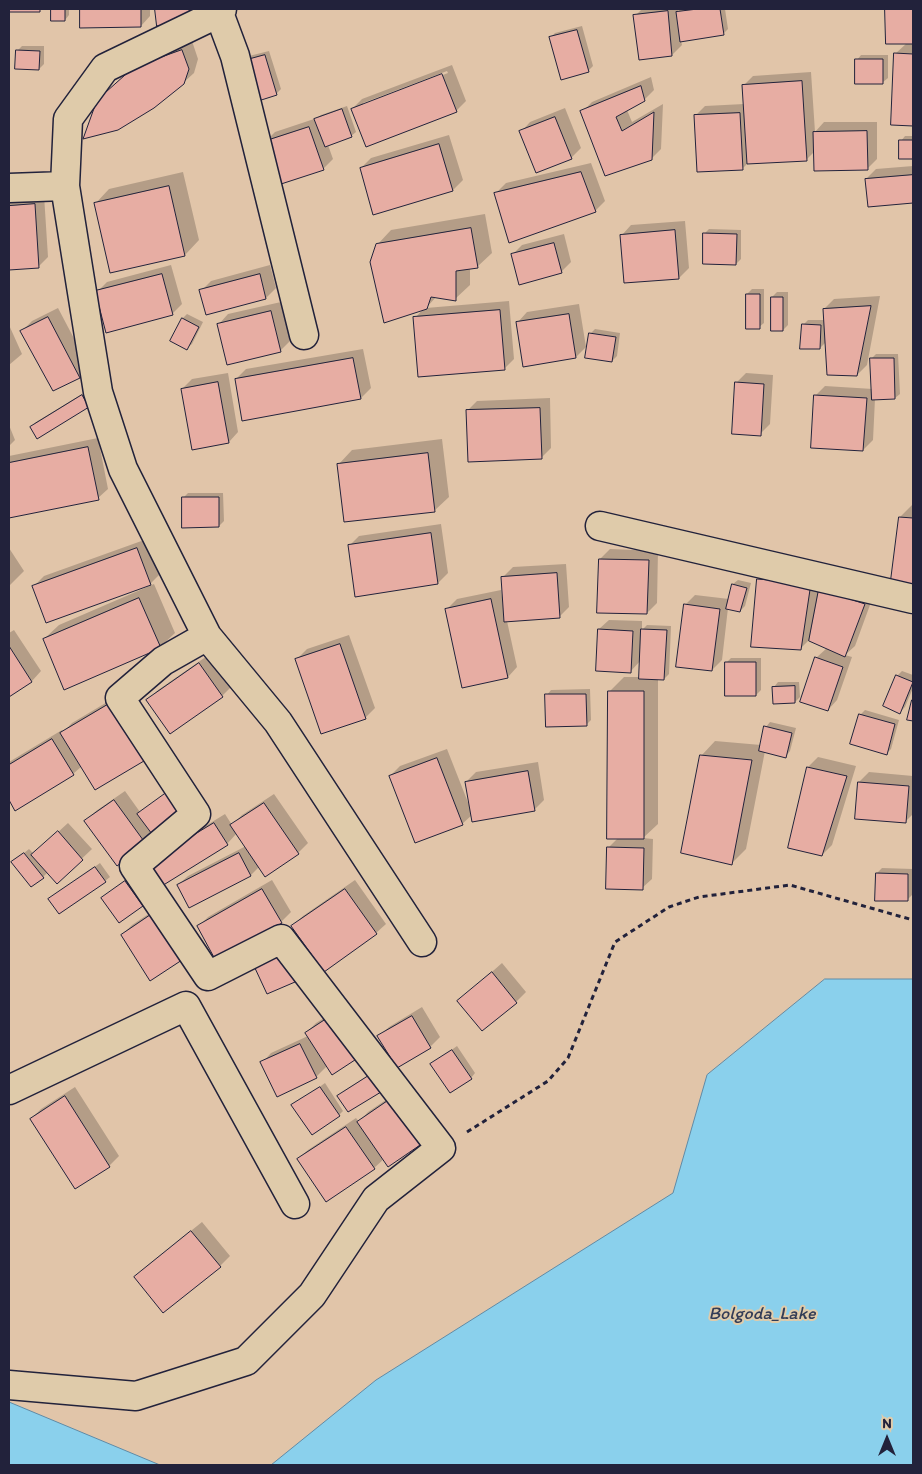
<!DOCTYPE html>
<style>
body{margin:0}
#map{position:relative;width:922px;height:1474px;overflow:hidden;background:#e1c5a9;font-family:Itim,sans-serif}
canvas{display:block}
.frame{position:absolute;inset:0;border:10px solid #22223b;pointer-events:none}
.north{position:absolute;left:862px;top:1414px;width:50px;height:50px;-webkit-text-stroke:4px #dfcbaa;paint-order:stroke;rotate:0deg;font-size:14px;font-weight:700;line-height:20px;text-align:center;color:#22223b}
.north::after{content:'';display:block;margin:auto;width:18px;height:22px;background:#22223b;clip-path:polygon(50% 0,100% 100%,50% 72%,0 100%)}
</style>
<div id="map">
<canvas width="922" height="1474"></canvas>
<div class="frame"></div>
<div class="north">N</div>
</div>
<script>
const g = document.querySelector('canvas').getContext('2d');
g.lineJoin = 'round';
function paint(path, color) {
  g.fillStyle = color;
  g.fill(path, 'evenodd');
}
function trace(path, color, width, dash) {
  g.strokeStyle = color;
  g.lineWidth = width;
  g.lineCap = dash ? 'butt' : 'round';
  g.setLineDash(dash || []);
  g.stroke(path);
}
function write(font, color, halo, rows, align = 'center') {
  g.font = font + ' Itim,sans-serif';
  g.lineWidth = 4;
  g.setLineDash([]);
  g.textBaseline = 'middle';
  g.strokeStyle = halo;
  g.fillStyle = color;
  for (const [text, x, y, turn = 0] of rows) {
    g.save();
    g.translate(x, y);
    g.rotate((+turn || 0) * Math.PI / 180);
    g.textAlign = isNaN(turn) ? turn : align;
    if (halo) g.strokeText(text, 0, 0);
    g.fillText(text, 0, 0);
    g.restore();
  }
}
const water = new Path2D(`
 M 825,979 L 913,979 L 913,1465 L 271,1465 L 376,1380 L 673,1193 L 707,1075 Z
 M 9,1402 L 160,1465 L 9,1465 Z`);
paint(water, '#8ad0ec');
trace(water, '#608aa5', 1);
paint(new Path2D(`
 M 52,9 L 69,9 L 69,15 L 65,20 L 52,20 Z
 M 81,9 L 150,9 L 150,16 L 141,26 L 81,26 Z
 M 156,9 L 200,9 L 158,25 Z
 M 642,9 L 678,9 L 678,11 L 681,9 L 725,9 L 728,29 L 723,34 L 681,41 L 682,45 L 672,55 L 635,16 Z
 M 886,9 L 913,9 L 913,125 L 893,124 L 895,54 L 907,43 L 887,43 Z
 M 582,26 L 593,66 L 588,71 L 550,38 L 555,33 Z
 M 192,41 L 198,59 L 194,73 L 183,83 L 98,100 L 145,57 Z
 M 22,46 L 44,46 L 44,64 L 39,69 L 17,51 Z
 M 269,51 L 281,89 L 276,94 L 256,100 L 249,56 Z
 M 861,55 L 888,55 L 888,78 L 883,82 L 857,60 Z
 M 452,65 L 466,101 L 456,111 L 352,109 L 362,99 ZM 447,71 L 448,73 L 363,106 L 363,103 Z
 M 811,72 L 815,132 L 824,122 L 877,122 L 877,159 L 867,169 L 815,151 L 806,160 L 748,163 L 742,169 L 695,116 L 705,106 L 744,104 L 743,86 L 753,76 Z
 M 651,77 L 654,90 L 644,100 L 627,110 L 632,122 L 663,104 L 661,149 L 651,159 L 582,112 L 592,102 Z
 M 347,106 L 356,132 L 351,136 L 328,145 L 333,159 L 323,169 L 265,142 L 275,132 L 317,118 L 321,115 Z
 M 565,108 L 581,148 L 571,158 L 521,132 L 530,122 Z
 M 449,135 L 463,180 L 453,190 L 361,168 L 371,158 Z
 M 905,136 L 913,136 L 913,157 L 901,157 L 901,141 Z
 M 591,163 L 605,201 L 595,211 L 496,193 L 506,183 Z
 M 913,166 L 913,202 L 869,206 L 866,179 L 876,169 Z
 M 183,172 L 199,240 L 185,255 L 95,204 L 109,189 Z
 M 44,195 L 48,257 L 38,267 L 9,269 L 9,200 Z
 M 485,214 L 492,253 L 477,267 L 470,268 L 470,285 L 455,299 L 437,296 L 426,308 L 509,301 L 514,359 L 504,369 L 415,318 L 424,308 L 377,245 L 391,230 Z
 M 685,221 L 689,268 L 679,278 L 622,235 L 631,225 Z
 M 709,229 L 741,230 L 741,259 L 736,264 L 704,234 Z
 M 564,234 L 571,262 L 561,272 L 512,255 L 522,245 Z
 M 171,265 L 182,304 L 172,314 L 97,292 L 107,282 Z
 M 270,265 L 276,288 L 266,298 L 201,291 L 211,281 Z
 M 752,289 L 764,289 L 764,323 L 759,327 L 747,294 Z
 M 777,292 L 788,292 L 788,325 L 783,330 L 772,297 Z
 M 880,296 L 867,365 L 857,375 L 826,342 L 820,348 L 803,325 L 808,320 L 825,320 L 824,309 L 834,299 Z
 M 281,302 L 290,341 L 280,351 L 219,324 L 228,314 Z
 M 579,304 L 586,347 L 576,357 L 518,322 L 527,312 Z
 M 58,308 L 89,367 L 79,377 L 22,331 L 32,321 Z
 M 187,314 L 203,322 L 192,344 L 187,348 L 183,318 Z
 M 9,325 L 22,354 L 9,365 Z
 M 595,329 L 620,333 L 617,356 L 612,361 L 590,334 Z
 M 363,349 L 371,388 L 361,398 L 236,379 L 246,369 Z
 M 876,354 L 898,354 L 900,394 L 895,398 L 875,399 L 873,440 L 863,450 L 815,396 L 825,386 L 873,389 L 871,359 Z
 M 228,373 L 238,432 L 229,442 L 182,389 L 192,379 Z
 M 746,373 L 773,375 L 770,424 L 760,434 L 736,383 Z
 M 87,391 L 88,406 L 31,427 L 36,422 Z
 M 550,398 L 551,448 L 541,458 L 467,411 L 477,401 Z
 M 9,425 L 15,440 L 9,446 Z
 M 98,438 L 108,489 L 98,498 L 9,517 L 9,456 Z
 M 442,439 L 449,497 L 434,511 L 338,465 L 352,450 Z
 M 188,493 L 223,493 L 224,521 L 219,526 L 183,498 Z
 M 913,504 L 913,589 L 900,517 Z
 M 441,524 L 448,573 L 438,583 L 349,546 L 359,536 Z
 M 147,539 L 160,574 L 150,584 L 34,586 L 44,576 Z
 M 9,548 L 24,571 L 9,586 Z
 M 610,549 L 658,551 L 657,603 L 647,613 L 600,559 Z
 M 566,564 L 569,607 L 559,617 L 507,621 L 517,667 L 508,677 L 447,609 L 457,599 L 501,590 L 502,597 L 504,597 L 503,577 L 513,567 Z
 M 768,569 L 820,574 L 818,592 L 830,580 L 874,594 L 855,646 L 845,655 L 852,657 L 837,700 L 828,710 L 816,658 L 827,648 L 809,640 L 800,649 L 758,579 Z
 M 738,580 L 751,583 L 745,606 L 740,611 L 728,608 L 722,660 L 712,670 L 685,605 L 695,595 L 729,599 L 733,584 Z
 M 154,584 L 175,633 L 160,647 L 44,639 L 59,625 Z
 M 609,620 L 642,621 L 642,630 L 647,625 L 671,626 L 669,674 L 664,679 L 658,678 L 658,824 L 643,838 L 653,839 L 652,879 L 642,888 L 608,848 L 618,838 L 610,691 L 624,677 L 641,677 L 641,660 L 630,672 L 599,629 Z
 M 14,630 L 41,671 L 32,681 L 9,695 L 9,633 Z
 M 349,635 L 375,708 L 365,718 L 297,659 L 307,649 Z
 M 210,654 L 232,686 L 222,696 L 148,700 L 158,690 Z
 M 731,658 L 761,658 L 761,690 L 756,695 L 726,663 Z
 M 902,671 L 913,675 L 913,688 L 905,707 L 900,712 L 884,705 L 898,675 Z
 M 778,682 L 799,682 L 800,697 L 795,702 L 774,687 Z
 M 590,689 L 591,720 L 586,725 L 547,695 L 551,690 Z
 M 124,692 L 82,766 L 73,774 L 16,809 L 9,798 L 9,762 L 62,730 L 63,732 L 72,723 Z
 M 865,710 L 899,720 L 891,749 L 886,754 L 860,715 Z
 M 770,722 L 796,728 L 790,751 L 786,756 L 765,751 L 746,849 L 732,863 L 701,756 L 715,741 L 761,745 L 766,727 Z
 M 447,749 L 469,805 L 470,804 L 466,782 L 476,772 L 538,762 L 544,800 L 534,810 L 472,815 L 462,824 L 390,776 L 400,766 Z
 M 818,757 L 856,766 L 832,845 L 822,855 L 808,767 Z
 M 869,772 L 913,776 L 913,814 L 905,822 L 859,782 Z
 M 178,785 L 187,810 L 145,843 L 86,821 L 96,811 L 125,791 L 140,812 Z
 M 274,794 L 308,843 L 298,853 L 259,867 L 251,875 L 189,906 L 178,885 L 188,876 L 246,846 L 237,833 L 227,844 L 158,887 L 155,857 L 225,814 L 232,825 L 242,815 Z
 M 68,823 L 92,849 L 57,882 L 48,872 L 43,877 L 13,862 L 29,849 L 34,854 Z
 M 100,863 L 110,877 L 105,881 L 50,899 Z
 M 882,868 L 913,869 L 912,895 L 907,900 L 877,873 Z
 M 130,877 L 147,900 L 142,905 L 103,898 Z
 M 272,880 L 291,912 L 281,922 L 198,927 L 208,917 Z
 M 355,880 L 386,924 L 376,933 L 293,926 L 303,916 Z
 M 162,905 L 191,949 L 122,935 L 132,925 Z
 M 502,963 L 526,992 L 516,1002 L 459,1001 Z
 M 345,1005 L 327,1066 L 316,1077 L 262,1063 L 271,1053 L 308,1036 L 306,1033 L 316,1023 Z
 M 422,1007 L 440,1037 L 430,1047 L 397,1066 L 379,1036 L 389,1027 Z
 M 457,1046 L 475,1073 L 471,1078 L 432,1064 Z
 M 376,1071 L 339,1096 L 344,1091 Z
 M 325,1083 L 343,1111 L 339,1115 L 293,1106 Z
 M 75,1087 L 119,1156 L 109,1166 L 75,1187 L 31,1119 L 41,1109 Z
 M 402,1089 L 384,1159 L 374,1168 L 298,1159 L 308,1150 L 356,1118 L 359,1122 L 368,1112 Z
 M 202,1222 L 230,1256 L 220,1266 L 136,1277 L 146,1267 Z`), '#0003');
const building = new Path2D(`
 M 9,9 L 40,9 L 40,12 L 9,12 Z
 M 51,9 L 65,9 L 65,21 L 51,21 Z
 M 80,9 L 141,9 L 141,27 L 80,28 Z
 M 155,9 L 189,9 L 191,21 L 157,26 Z
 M 698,9 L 720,9 L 724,35 L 680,42 L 676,12 Z
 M 885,9 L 913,9 L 913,44 L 886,44 Z
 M 668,11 L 672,56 L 639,60 L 633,15 Z
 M 577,30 L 589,72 L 561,80 L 549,37 Z
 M 16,50 L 40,51 L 39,70 L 15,69 Z
 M 182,50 L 189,69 L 184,84 L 154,108 L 118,130 L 83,139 L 97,100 L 134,67 Z
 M 894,53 L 913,54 L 913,126 L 891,125 Z
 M 265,55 L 277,95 L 255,102 L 243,61 Z
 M 855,59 L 883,59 L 883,84 L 855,84 Z
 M 442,74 L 457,112 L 366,147 L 351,109 Z
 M 802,81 L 807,161 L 747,164 L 742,85 Z
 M 641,86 L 645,101 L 616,117 L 622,131 L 654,112 L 652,160 L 605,176 L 580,111 Z
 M 342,109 L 352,137 L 325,147 L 314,119 Z
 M 740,113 L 743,170 L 697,172 L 694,115 Z
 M 555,117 L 572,159 L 536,173 L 519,131 Z
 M 309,127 L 324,170 L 278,185 L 263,142 Z
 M 867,131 L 868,170 L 814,171 L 813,132 Z
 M 899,140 L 913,140 L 913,159 L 899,159 Z
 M 439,144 L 453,191 L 373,215 L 360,168 Z
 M 581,172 L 596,212 L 509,243 L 494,193 Z
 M 913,175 L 913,203 L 868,207 L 865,179 Z
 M 169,186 L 185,256 L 110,273 L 94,203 Z
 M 35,204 L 39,268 L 9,270 L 9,206 Z
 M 471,228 L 478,268 L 456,271 L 456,301 L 431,297 L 427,309 L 384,323 L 370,262 L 376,244 Z
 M 675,230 L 679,279 L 624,283 L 620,235 Z
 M 703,233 L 737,234 L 736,265 L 703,264 Z
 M 554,243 L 562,273 L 519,285 L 511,254 Z
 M 162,274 L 173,315 L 106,333 L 95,291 Z
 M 260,274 L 266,299 L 206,315 L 199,290 Z
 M 746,294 L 760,294 L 760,329 L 746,329 Z
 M 771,297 L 783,297 L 783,331 L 771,331 Z
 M 871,306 L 857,376 L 827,375 L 823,309 Z
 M 500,310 L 505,370 L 418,377 L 413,317 Z
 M 271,311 L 281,352 L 227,365 L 217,324 Z
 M 569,314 L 576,358 L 523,367 L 516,322 Z
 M 48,317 L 80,378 L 53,391 L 20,331 Z
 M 182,318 L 199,327 L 187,350 L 170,341 Z
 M 802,324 L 821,325 L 820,349 L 800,349 Z
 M 589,333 L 616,337 L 612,362 L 585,358 Z
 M 353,358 L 361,399 L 242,421 L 235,379 Z
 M 870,358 L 894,358 L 895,399 L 872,400 Z
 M 218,382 L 229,443 L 192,450 L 181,389 Z
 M 735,382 L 764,384 L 761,436 L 732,434 Z
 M 82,395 L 89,407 L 37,439 L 30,427 Z
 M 814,395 L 867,398 L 863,451 L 811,448 Z
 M 540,408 L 542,459 L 468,462 L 466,410 Z
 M 88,447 L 99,500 L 9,518 L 9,463 Z
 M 428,453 L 435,512 L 344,522 L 337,464 Z
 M 182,497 L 219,497 L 219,527 L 182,528 Z
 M 899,517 L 913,518 L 913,590 L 890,588 Z
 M 431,533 L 438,584 L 355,597 L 348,545 Z
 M 137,548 L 151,585 L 46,623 L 32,586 Z
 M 599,559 L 649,560 L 647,614 L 597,613 Z
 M 557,573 L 560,618 L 504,622 L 501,577 Z
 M 757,579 L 811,583 L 801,650 L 751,647 Z
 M 732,584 L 747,588 L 740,612 L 726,609 Z
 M 819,589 L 865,604 L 845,657 L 809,641 Z
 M 139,598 L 161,648 L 64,690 L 43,639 Z
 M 491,599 L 508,678 L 462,688 L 445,609 Z
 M 684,604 L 720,609 L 712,671 L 676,667 Z
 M 598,629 L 633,631 L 631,673 L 596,671 Z
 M 641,629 L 667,630 L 664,680 L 639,679 Z
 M 340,644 L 366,719 L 321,734 L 295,659 Z
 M 9,646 L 32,682 L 9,697 Z
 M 815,657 L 843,667 L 828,711 L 800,702 Z
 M 725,662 L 756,662 L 756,696 L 725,696 Z
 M 199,663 L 223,697 L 170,734 L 146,700 Z
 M 896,675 L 913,682 L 900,714 L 883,706 Z
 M 795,686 L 795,703 L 773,704 L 772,687 Z
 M 608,691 L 644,691 L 644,839 L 607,839 Z
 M 545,694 L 586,694 L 587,726 L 546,727 Z
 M 912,700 L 913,700 L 913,721 L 907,720 Z
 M 114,701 L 149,758 L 95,790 L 60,733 Z
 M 859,714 L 895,724 L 887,755 L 850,744 Z
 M 764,726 L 792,733 L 786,758 L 759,751 Z
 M 52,739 L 74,775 L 15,811 L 9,800 L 9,765 Z
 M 700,755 L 752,760 L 732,865 L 681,853 Z
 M 437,758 L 463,825 L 415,843 L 389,776 Z
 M 807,767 L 847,776 L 822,856 L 788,848 Z
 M 528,771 L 535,811 L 472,822 L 465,782 Z
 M 858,782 L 909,786 L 906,823 L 855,819 Z
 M 173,788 L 187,811 L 152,834 L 137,814 Z
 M 114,800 L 146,844 L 117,866 L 84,821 Z
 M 264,803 L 299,854 L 265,877 L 230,825 Z
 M 214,823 L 228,845 L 157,889 L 143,866 Z
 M 58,831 L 83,860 L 57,884 L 31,855 Z
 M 607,847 L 644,848 L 643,890 L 606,889 Z
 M 24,853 L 44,878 L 31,887 L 11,862 Z
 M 239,853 L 251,876 L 189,908 L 177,885 Z
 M 95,867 L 106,882 L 59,914 L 48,899 Z
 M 876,873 L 908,874 L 908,901 L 875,901 Z
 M 125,881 L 143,906 L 119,923 L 101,898 Z
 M 262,889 L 282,923 L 216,961 L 197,926 Z
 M 345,889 L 377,934 L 324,972 L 291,926 Z
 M 152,914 L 182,960 L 150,981 L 121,935 Z
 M 283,954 L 295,982 L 267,994 L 254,966 Z
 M 492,972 L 517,1003 L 482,1031 L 457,1001 Z
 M 334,1014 L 361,1056 L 332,1075 L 305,1033 Z
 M 412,1016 L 431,1048 L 397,1068 L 377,1036 Z
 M 300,1044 L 317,1078 L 277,1097 L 260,1062 Z
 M 452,1050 L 472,1079 L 450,1093 L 430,1064 Z
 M 370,1075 L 381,1092 L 348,1112 L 337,1096 Z
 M 320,1087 L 340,1116 L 312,1135 L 291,1105 Z
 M 65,1096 L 110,1167 L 75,1189 L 30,1119 Z
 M 392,1098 L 423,1143 L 388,1167 L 357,1122 Z
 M 346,1127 L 375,1169 L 326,1202 L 297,1159 Z
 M 191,1231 L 221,1267 L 163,1313 L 134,1277 Z`);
paint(building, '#e7ada3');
trace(building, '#22223b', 1);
const minor = new Path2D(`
 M 222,9 L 219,13 L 105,68 L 68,119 L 65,186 L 98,392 L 123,469 L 207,636 L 278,722 L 422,942
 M 219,13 L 235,56 L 304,335
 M 9,188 L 65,186
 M 600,526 L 913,599
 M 9,1090 L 186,1006 L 295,1204
 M 9,1385 L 136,1396 L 246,1361 L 312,1295 L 376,1199 L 441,1148 L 281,939 L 208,976 L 134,866 L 196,814 L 120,698 L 163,661 L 207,636`);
trace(minor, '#22223b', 31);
trace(new Path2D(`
 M 467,1132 L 548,1081 L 568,1058 L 615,942 L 669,907 L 699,897 L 790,885 L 913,920`), '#22223b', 3, [5, 4]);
trace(minor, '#dfcbaa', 28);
write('italic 18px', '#323c56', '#dfcbaa', [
 ["Bolgoda_Lake",762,1314]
]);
</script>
